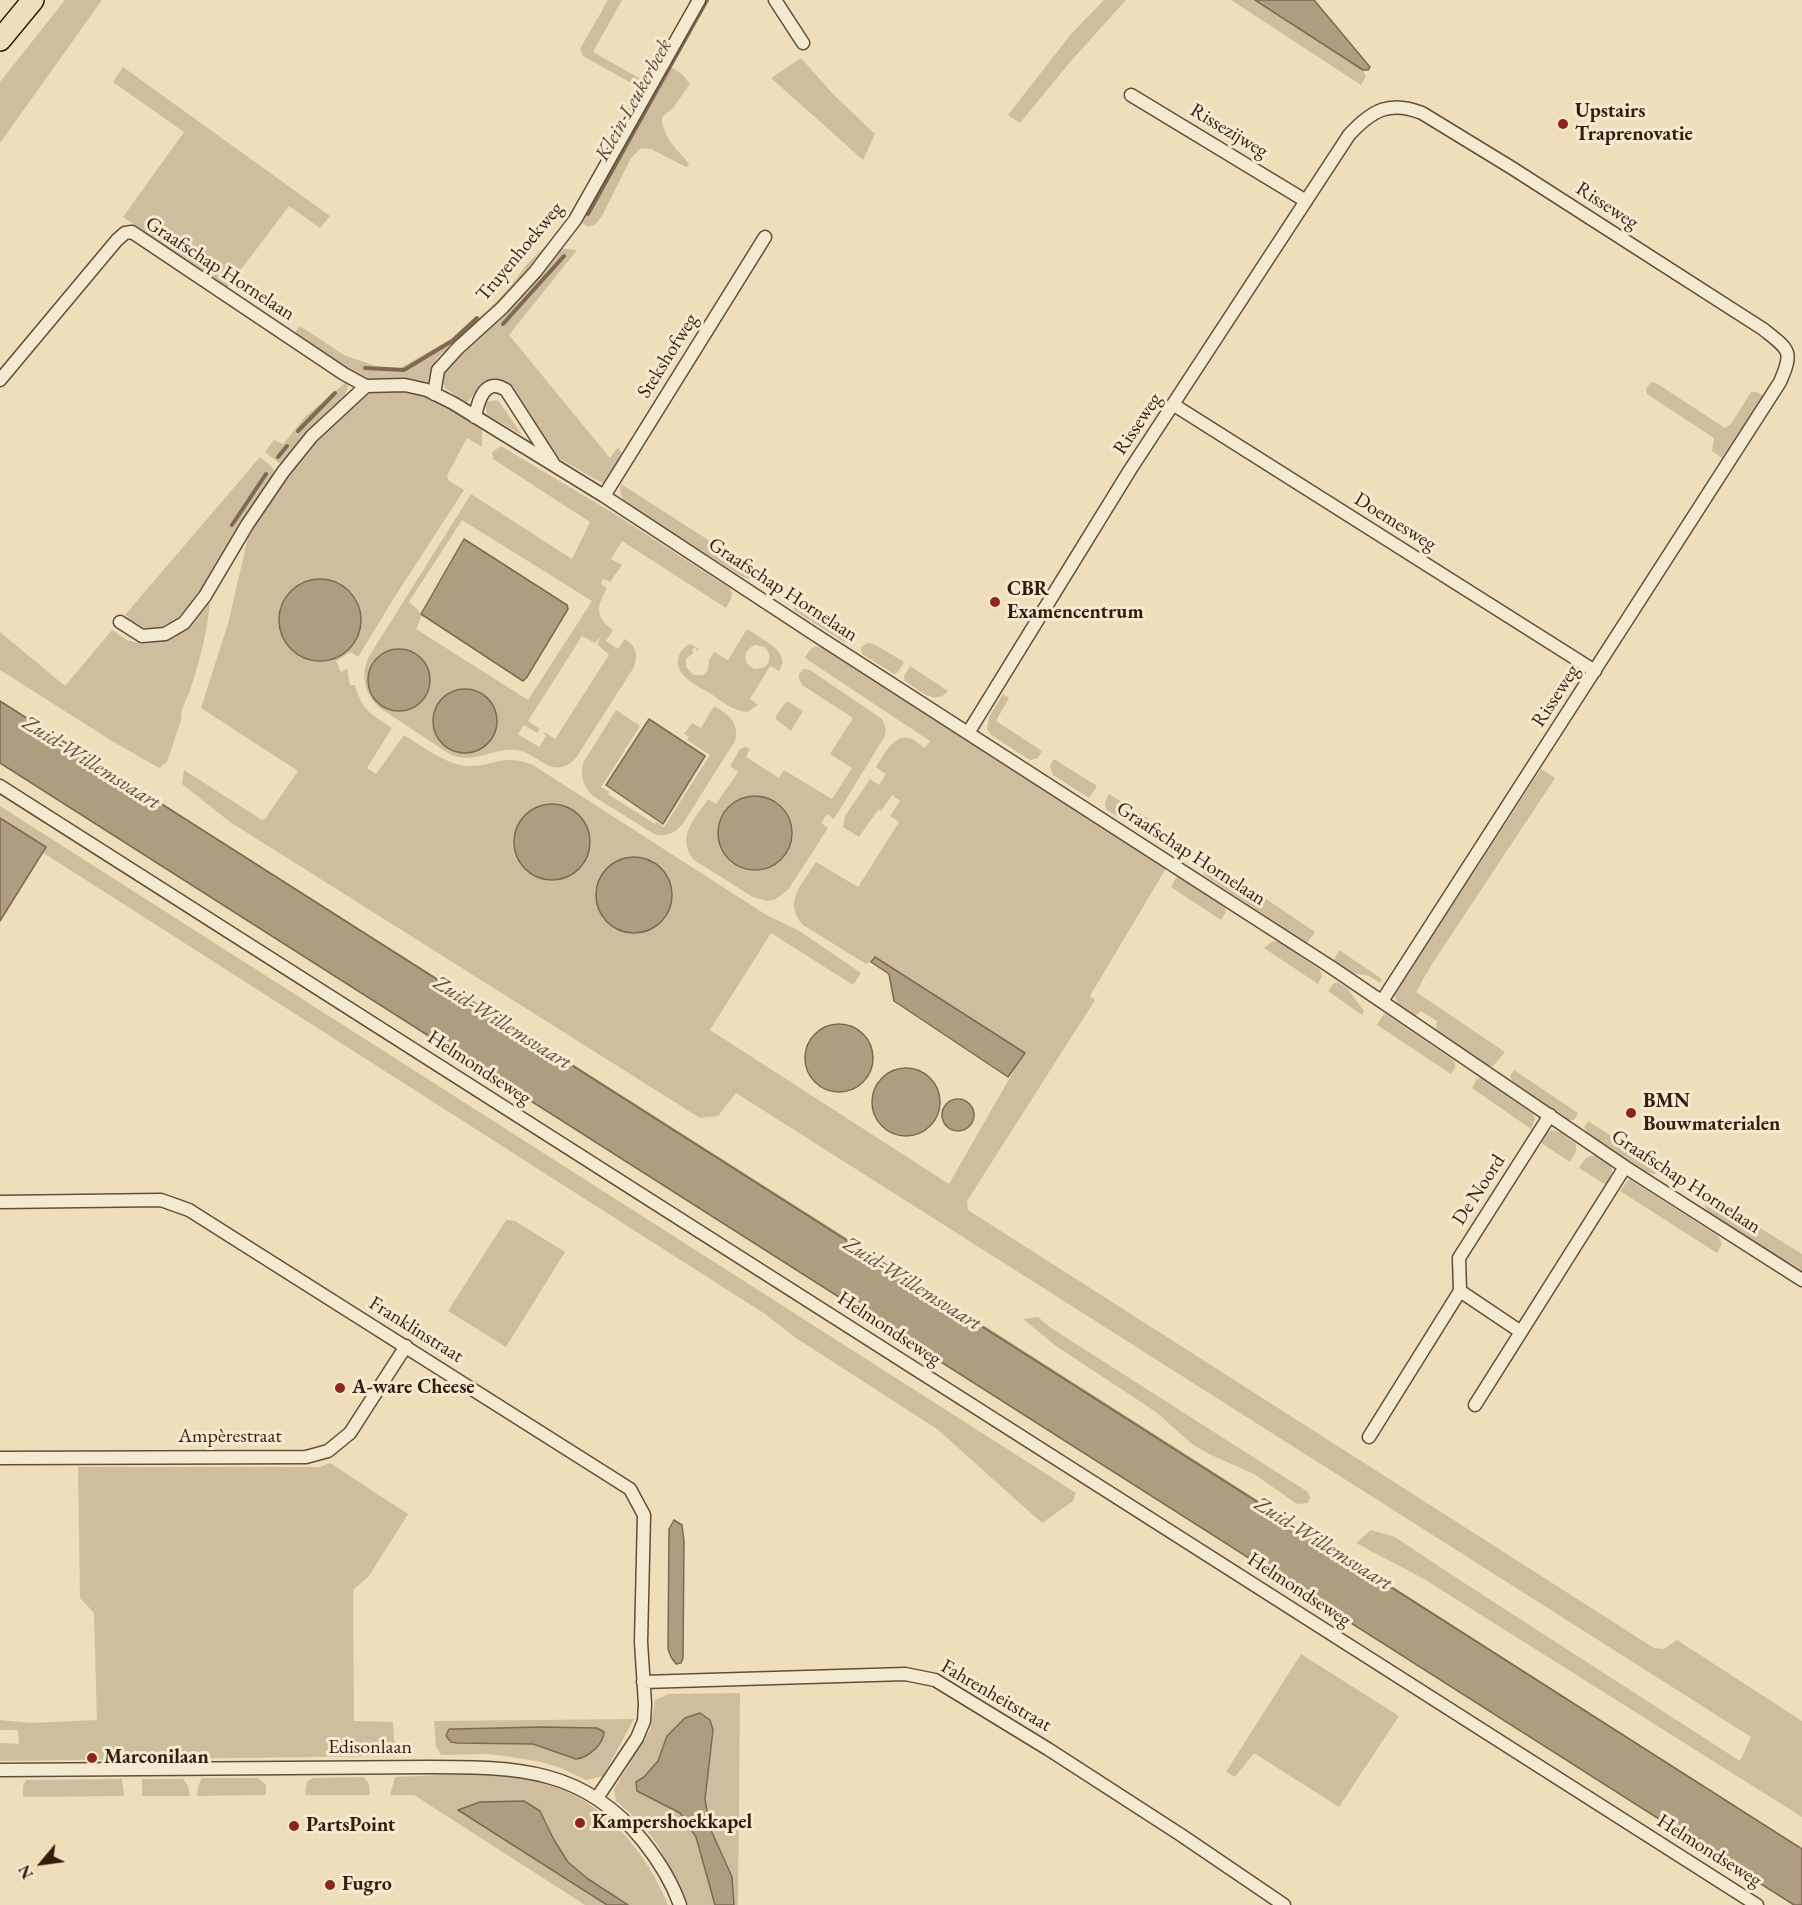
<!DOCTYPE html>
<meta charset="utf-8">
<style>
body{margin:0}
#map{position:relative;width:1802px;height:1905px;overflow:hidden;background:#eedfba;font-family:"EB Garamond",serif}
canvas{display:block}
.north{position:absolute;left:12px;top:1833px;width:60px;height:60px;-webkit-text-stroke:4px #f4ead2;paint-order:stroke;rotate:241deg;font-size:16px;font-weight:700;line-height:24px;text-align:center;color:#351d0e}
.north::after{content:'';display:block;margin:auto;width:21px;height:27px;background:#351d0e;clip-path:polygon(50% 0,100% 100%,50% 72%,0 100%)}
</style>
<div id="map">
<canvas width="1802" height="1905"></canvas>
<div class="north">N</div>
</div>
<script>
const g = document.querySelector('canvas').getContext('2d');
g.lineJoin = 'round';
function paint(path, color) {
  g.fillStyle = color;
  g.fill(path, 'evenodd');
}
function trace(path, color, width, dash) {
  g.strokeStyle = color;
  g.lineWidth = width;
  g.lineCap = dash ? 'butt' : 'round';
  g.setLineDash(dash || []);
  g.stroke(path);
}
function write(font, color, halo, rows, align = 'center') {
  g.font = font + ' "EB Garamond",serif';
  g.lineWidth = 6;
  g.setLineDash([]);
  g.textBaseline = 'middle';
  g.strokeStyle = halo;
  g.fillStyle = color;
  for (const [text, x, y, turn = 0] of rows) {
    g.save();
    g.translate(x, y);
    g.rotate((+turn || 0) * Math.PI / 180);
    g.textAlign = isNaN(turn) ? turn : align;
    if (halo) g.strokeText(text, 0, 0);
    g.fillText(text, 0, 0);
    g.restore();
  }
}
paint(new Path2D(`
 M 65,0 L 102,0 L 0,143 L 0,82 Z
 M 608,0 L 622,0 L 593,52 L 646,82 L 642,89 L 583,56 L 580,49 Z
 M 1104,0 L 1126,0 L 1071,61 L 1020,123 L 1008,115 L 1071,34 Z
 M 1231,0 L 1255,0 L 1363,70 L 1366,77 L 1361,85 Z
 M 801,58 L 833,94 L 875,134 L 863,160 L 771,78 Z
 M 123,67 L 330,216 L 320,228 L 289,206 L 227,288 L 123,217 L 184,132 L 113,82 Z
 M 671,67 L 683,75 L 690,84 L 673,108 L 662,117 C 661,128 669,141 676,149 C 681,155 686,158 689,165 L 686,167 L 651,149 L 641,148 L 631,158 L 602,216 L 596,224 L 588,227 L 581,222 L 580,217 Z
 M 553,239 L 531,270 L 503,301 L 437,358 L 432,368 L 428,383 C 407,381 383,384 362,377 C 339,370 314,347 294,334 L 300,326 L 344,355 L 375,366 L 400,368 L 456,336 L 490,308 L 510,287 L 528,263 Z
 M 559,248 L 577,250 L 509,335 L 610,458 L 618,447 L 624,456 L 611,478 L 602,483 L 553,455 L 509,387 C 492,373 478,388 467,403 L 445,388 L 442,380 L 446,368 Z
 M 346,382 L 348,386 L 344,398 L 309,431 L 283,462 L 279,463 L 265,452 L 274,440 L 283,444 L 306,416 Z
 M 1651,382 L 1656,383 L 1725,428 L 1731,424 L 1751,392 L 1757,392 L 1763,396 L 1722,458 L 1712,451 L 1714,438 L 1647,394 L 1646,389 Z
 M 400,390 L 428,395 L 462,415 L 482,430 L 482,447 L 467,438 L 447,476 L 448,480 L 464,490 L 394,598 L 358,657 L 351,652 L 336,661 L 341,672 L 347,669 L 350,685 L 355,685 C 361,709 372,715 392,728 L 367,768 L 376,774 L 404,735 C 420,745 448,766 468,766 C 496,766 503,753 533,765 L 768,916 L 798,930 L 861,973 L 853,985 L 771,933 L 710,1030 L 949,1184 L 1024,1053 L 875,957 L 871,962 L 866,964 L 803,925 C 782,902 803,883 816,862 L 858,887 L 899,822 L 890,816 L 900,801 L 892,795 L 881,811 L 878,810 L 859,837 L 843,827 L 845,816 L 870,779 L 879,785 L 886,774 L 876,767 C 883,757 892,735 908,738 C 914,739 920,745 925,748 L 930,741 L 805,658 C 809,651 812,645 821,647 L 983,748 L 1165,867 L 1165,870 L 1090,996 L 1095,1000 L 974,1190 L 967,1201 L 968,1210 L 1654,1648 L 1664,1649 L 1677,1640 L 1802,1721 L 1802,1817 L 1424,1579 L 1356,1543 L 1371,1530 L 1395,1537 L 1452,1575 L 1740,1761 L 1751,1737 L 736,1093 L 718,1116 L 700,1118 L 230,822 L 182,784 L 184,770 L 262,820 L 265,819 L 298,771 L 201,708 L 229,620 L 250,528 L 314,442 L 336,419 L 365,394 L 378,391 ZM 316,579 C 334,580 360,589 360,611 C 359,615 358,620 357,625 C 356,632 356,641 351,646 C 333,670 300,663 286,640 C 269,614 287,584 316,579 ZM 535,808 L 577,813 C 580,817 584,821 586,825 C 605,863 559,896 526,870 L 521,821 ZM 603,873 L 668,877 C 678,898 668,928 642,932 C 636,933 629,930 624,928 C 596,922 591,897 603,873 Z
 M 496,400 L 500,403 L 522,435 L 487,415 L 485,405 L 487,402 Z
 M 501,446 L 618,516 L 728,587 C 736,594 730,601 726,608 L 622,541 L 611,559 L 622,565 L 610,582 L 603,579 L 601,584 L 607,588 C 597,606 594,617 613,630 L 606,641 L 618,649 L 625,639 C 637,647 638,654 634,667 L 576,758 C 553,782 540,754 517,750 C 493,747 477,764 451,755 L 380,708 C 364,694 361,677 368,658 L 471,494 L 572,559 L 590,522 L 493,459 L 492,452 ZM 462,520 L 592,601 L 528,700 L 416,629 C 424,613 422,613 409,602 ZM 582,636 L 595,643 L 599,638 L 600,639 L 597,644 L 609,655 L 555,739 L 542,731 L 546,736 L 539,747 L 518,734 L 524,725 L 537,733 L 540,729 L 528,721 ZM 401,649 L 405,650 L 430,674 C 431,685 428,696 419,704 C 413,709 406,711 398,710 C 357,708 359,652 401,649 ZM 480,693 C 505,711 501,742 471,752 L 434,712 L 440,701 Z
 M 260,457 L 273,468 L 274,472 L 200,593 L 186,611 L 178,618 L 161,627 L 145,628 L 133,622 L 125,615 Z
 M 621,484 L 758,572 L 755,576 L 749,579 L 741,576 L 627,504 C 621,498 619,492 621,484 Z
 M 799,599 C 807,601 809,606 816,610 C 827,617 854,621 850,641 L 844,642 L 795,611 C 793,607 793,604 795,600 Z
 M 210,600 C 208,629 201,656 192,684 C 189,696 180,708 181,720 L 167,762 L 159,768 L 112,741 L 0,670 L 0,632 L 65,686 L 112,630 L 127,640 L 142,644 L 168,640 L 187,626 Z
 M 747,629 C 760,638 793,652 779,671 L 770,666 L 750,699 L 758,705 L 747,712 C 733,711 721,701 710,693 C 696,685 670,674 680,653 C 683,649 685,646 690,644 L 699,649 L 697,652 L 696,648 L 692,649 L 693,653 L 686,659 L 686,667 L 693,675 L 703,675 L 708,670 L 709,660 L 714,652 L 728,660 ZM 755,645 L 764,647 C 770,652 771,658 767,665 C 759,671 750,670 746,661 C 744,653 748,648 755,645 Z
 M 868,643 L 874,644 L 904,662 L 898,672 L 894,674 L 862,654 L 861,647 Z
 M 910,666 L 948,691 C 935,707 918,689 905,681 L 904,676 Z
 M 803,669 L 810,670 L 882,719 L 886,729 L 885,736 L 834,819 L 827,814 L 821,823 L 828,828 L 788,890 L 774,900 L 767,901 L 753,897 L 694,860 C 675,837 695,819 708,799 L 716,804 L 738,772 L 730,766 L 740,749 L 745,747 L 750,749 L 746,757 L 779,778 L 784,770 L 832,799 L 852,768 L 830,754 L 853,718 L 802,685 L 799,679 L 799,674 ZM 749,796 C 756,797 765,796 771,799 C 794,808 798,841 783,858 C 777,865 768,869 759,870 C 712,875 703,806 749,796 Z
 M 1003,694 L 1009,698 L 996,721 L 1042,751 L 1038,758 L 1030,760 L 991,735 L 987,729 L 989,717 Z
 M 786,702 L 789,702 L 803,711 L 791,731 L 776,719 L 776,716 Z
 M 714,706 C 728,714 740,723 735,741 L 682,825 C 673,834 666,837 654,834 L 593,796 C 583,787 580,776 583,763 L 616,710 L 640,726 L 626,748 L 624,747 L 625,750 L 601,787 L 609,792 L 608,794 L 655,824 L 657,822 L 664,827 L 710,755 L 687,740 L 689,737 L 684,734 L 692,723 L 701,728 Z
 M 1054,759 L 1097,786 L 1089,798 L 1053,775 L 1050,766 Z
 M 1541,769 L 1555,778 L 1432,964 L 1416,992 L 1505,1052 L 1493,1066 L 1489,1066 L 1436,1031 L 1437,1021 L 1421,1011 L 1414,1017 L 1399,1006 L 1394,995 Z
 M 1109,794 L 1152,821 L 1144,833 L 1107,810 C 1104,804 1105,800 1109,794 Z
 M 0,806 L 1076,1493 L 1073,1501 L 1042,1523 L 937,1429 L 796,1338 L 765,1314 L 42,852 L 46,846 L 0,818 Z
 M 1207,859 L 1315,932 L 1307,943 L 1204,875 L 1203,866 Z
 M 1179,877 L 1183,877 L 1224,904 L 1226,912 L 1221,920 L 1171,887 L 1176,878 Z
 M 1273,941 L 1279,942 L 1320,970 L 1322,976 L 1318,984 L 1264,948 Z
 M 1339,950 L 1382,979 L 1380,983 L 1369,976 L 1353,973 L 1334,960 Z
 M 1337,982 L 1347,988 L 1364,1011 L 1362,1015 L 1328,991 L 1333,984 Z
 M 1386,1014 L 1453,1060 L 1456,1066 L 1451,1074 L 1377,1025 L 1383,1015 Z
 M 1514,1070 L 1578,1113 L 1574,1120 L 1567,1120 L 1513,1083 L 1510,1076 Z
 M 1482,1078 L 1533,1114 L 1535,1119 L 1531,1129 L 1472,1088 L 1477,1079 Z
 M 1588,1121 L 1660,1167 L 1655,1174 L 1645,1172 L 1588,1134 L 1584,1127 Z
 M 1551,1130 L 1560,1132 L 1576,1144 L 1576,1152 L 1570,1162 L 1541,1143 L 1547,1133 Z
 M 1591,1156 C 1598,1156 1611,1162 1612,1170 C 1613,1175 1608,1181 1606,1185 L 1579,1168 L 1586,1158 Z
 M 1629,1179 L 1718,1236 L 1722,1244 L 1717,1253 L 1620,1191 Z
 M 1707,1195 L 1802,1254 L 1802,1270 L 1709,1214 L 1705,1207 Z
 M 506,1220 L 515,1221 L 565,1252 L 506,1347 L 448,1311 Z
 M 1038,1317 L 1051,1328 L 1308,1492 L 1310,1497 L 1308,1503 L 1297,1504 L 1254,1474 L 1209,1454 L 1192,1444 L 1156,1412 L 1056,1346 L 1023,1319 Z
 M 330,1463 L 408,1514 L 369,1576 L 353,1590 L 354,1721 L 393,1722 L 395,1756 L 0,1761 L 0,1743 L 19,1744 L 18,1730 L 0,1730 L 0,1720 L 31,1723 L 97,1720 L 94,1613 L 80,1598 L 78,1467 L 320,1467 Z
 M 1301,1654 L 1399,1716 L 1339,1807 L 1254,1753 L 1235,1777 L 1226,1772 Z
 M 740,1693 L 738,1905 L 734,1905 L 732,1877 L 710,1828 L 705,1799 L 713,1730 L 710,1720 L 700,1713 L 685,1718 L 667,1736 L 658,1761 L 644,1777 L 637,1791 L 680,1813 L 696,1837 L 715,1905 L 688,1905 L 681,1887 L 657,1844 L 639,1821 L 616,1801 L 614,1789 L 650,1730 L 655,1700 L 669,1694 Z
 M 634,1719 L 603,1776 L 586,1780 L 561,1768 L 541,1762 L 505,1756 L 485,1754 L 441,1755 L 436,1746 L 434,1721 ZM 584,1727 L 604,1736 L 603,1741 L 588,1754 L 567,1756 L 533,1744 L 455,1729 Z
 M 484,1773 C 507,1777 531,1778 552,1786 C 607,1804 647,1853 668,1905 L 628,1905 L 588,1879 L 568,1862 L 554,1840 L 546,1820 L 480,1802 L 459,1810 L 607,1905 L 585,1905 L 414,1795 L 390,1795 L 395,1777 Z
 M 364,1777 L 369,1784 L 370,1795 L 305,1795 L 307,1782 L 313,1778 Z
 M 202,1778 L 258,1778 L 266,1785 L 266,1795 L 197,1796 L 198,1786 Z
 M 122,1779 L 124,1796 L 23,1797 L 23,1786 L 26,1780 Z
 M 142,1779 L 183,1779 L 188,1786 L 190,1796 L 142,1796 Z`), '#cfbe9d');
const water = new Path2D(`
 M 1255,0 L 1314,0 L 1370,67 L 1368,70 L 1363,70 Z
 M 464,539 L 567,605 L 568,609 L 527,677 L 523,681 L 421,614 Z
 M279 620a41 41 0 1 1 82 0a41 41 0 1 1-82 0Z
 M368 680a31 31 0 1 1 62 0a31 31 0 1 1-62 0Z
 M433 721a32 32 0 1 1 64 0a32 32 0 1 1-64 0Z
 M 0,701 C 602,1082 1203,1464 1802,1849 L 1802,1905 L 1794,1905 L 0,763 Z
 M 649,719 L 705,756 L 663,824 L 606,785 Z
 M718 833a37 37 0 1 1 74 0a37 37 0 1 1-74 0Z
 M514 842a38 38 0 1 1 76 0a38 38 0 1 1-76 0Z
 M 0,818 L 46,847 L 0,921 Z
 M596 895a38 38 0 1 1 76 0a38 38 0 1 1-76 0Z
 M 875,957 L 1025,1053 L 1008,1077 L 894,1001 L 889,974 L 871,962 Z
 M805 1058a34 34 0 1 1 68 0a34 34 0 1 1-68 0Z
 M872 1102a34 34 0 1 1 68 0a34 34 0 1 1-68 0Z
 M942 1115a16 16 0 1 1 32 0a16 16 0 1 1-32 0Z
 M 674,1520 L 682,1525 L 684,1541 L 683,1658 L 681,1663 L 676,1664 L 671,1657 L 668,1649 L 669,1529 Z
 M 700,1713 L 710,1720 L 713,1730 L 705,1799 L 710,1828 L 732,1877 L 734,1905 L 715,1905 L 696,1837 L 680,1813 L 637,1791 L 636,1782 L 644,1777 L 658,1761 L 667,1736 L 685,1718 Z
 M 542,1727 L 597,1728 L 604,1732 C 604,1744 588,1758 576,1759 L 533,1744 L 457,1743 L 451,1742 L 446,1736 L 449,1729 L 455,1729 Z
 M 524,1801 L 540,1811 L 554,1840 L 568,1862 L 588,1879 L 628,1905 L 607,1905 L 458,1810 L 480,1802 Z`);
paint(water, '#af9d80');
trace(water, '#7e6a52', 1.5);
trace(new Path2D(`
 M 588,214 L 707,0
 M 503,324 L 564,256
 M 365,368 L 404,370 L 452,341 L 477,318
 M 298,431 L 335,393
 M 278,457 L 287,446
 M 232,525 L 266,474`), '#7e6a52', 4);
const street = new Path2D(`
 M 775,0 L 803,43
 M 1131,95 L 1306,201
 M 0,380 L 117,240 L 125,233 L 132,232 L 344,374 L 366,386
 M 434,394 L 438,370 L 458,348 L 502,308 L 535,272 L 575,220 L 699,0
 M 1174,405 L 1595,671
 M 475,417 C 478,401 485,376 506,390 L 553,463
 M 604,496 L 765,237
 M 120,622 L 142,636 L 165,634 L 184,623 L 205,596 L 247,525 L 283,472 L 312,436 L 366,386 L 405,385 L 427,390 L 453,403 L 604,496 L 811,632 L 1331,967 L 1625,1167 L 1802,1280
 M 968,733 L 1130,470 L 1349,135 C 1372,110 1390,100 1422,113 L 1512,168 L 1763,329 C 1789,350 1794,350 1780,382 L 1382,1001
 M 0,786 L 1757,1905
 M 0,1202 L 161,1200 L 189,1210 L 630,1489 L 644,1515 L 641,1642 L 645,1704 L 644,1721 L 637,1738 L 597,1798
 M 1460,1291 L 1521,1332
 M 1475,1405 L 1625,1167
 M 1369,1437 L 1460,1291 L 1459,1258 L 1550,1115
 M 0,1458 L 306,1457 L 328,1451 L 350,1433 L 406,1346
 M 643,1682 L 905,1674 L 935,1680 L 1048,1749 L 1181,1835 L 1284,1905
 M 0,1770 L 430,1767 C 517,1767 584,1768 643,1841 C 658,1860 672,1882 680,1905`);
const highway = new Path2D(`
 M 0,40 L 33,0`);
trace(street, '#634e39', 15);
trace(highway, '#351d0e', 24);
trace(street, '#f4ead2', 12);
trace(highway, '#eedfba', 21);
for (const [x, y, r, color] of [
 [1563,124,6,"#8f2418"],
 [995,602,6,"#8f2418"],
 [1631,1113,6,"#8f2418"],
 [340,1388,6,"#8f2418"],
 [92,1758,6,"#8f2418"],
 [580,1823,6,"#8f2418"],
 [294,1826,6,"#8f2418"],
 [330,1885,6,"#8f2418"]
]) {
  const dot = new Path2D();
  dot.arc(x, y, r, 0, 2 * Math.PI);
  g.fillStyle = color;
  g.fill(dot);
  trace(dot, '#f4ead2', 2);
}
write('bold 20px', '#351d0e', '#f4ead2', [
 ["Upstairs",1575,112],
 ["Traprenovatie",1575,135],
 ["CBR",1007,590],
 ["Examencentrum",1007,613],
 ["BMN",1643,1102],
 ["Bouwmaterialen",1643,1125],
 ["A-ware Cheese",352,1388],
 ["Marconilaan",104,1758],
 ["Kampershoekkapel",592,1823],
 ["PartsPoint",306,1826],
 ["Fugro",342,1885]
], 'left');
write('20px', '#351d0e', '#f4ead2', [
 ["Rissezijweg",1229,131,31],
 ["Risseweg",1607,206,33],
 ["Truyenhoekweg",520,252,-50],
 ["Graafschap Hornelaan",220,269,33],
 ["Stekshofweg",668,356,-58],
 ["Risseweg",1138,424,-56],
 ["Doemesweg",1395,522,32],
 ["Graafschap Hornelaan",783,590,33],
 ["Risseweg",1556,696,-57],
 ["Graafschap Hornelaan",1191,854,33],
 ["Helmondseweg",479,1068,33],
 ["Graafschap Hornelaan",1686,1182,33],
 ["De Noord",1479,1190,-57],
 ["Helmondseweg",889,1329,33],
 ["Franklinstraat",416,1330,32],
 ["Ampèrestraat",230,1437],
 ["Helmondseweg",1299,1590,33],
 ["Fahrenheitstraat",996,1696,30],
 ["Edisonlaan",370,1748],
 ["Helmondseweg",1709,1851,32]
]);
write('italic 21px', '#604a36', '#f4ead2', [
 ["Klein Leukerbeek",634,100,-61],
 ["Zuid-Willemsvaart",91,763,32],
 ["Zuid-Willemsvaart",502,1023,32],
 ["Zuid-Willemsvaart",912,1284,32],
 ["Zuid-Willemsvaart",1323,1544,32]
]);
</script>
